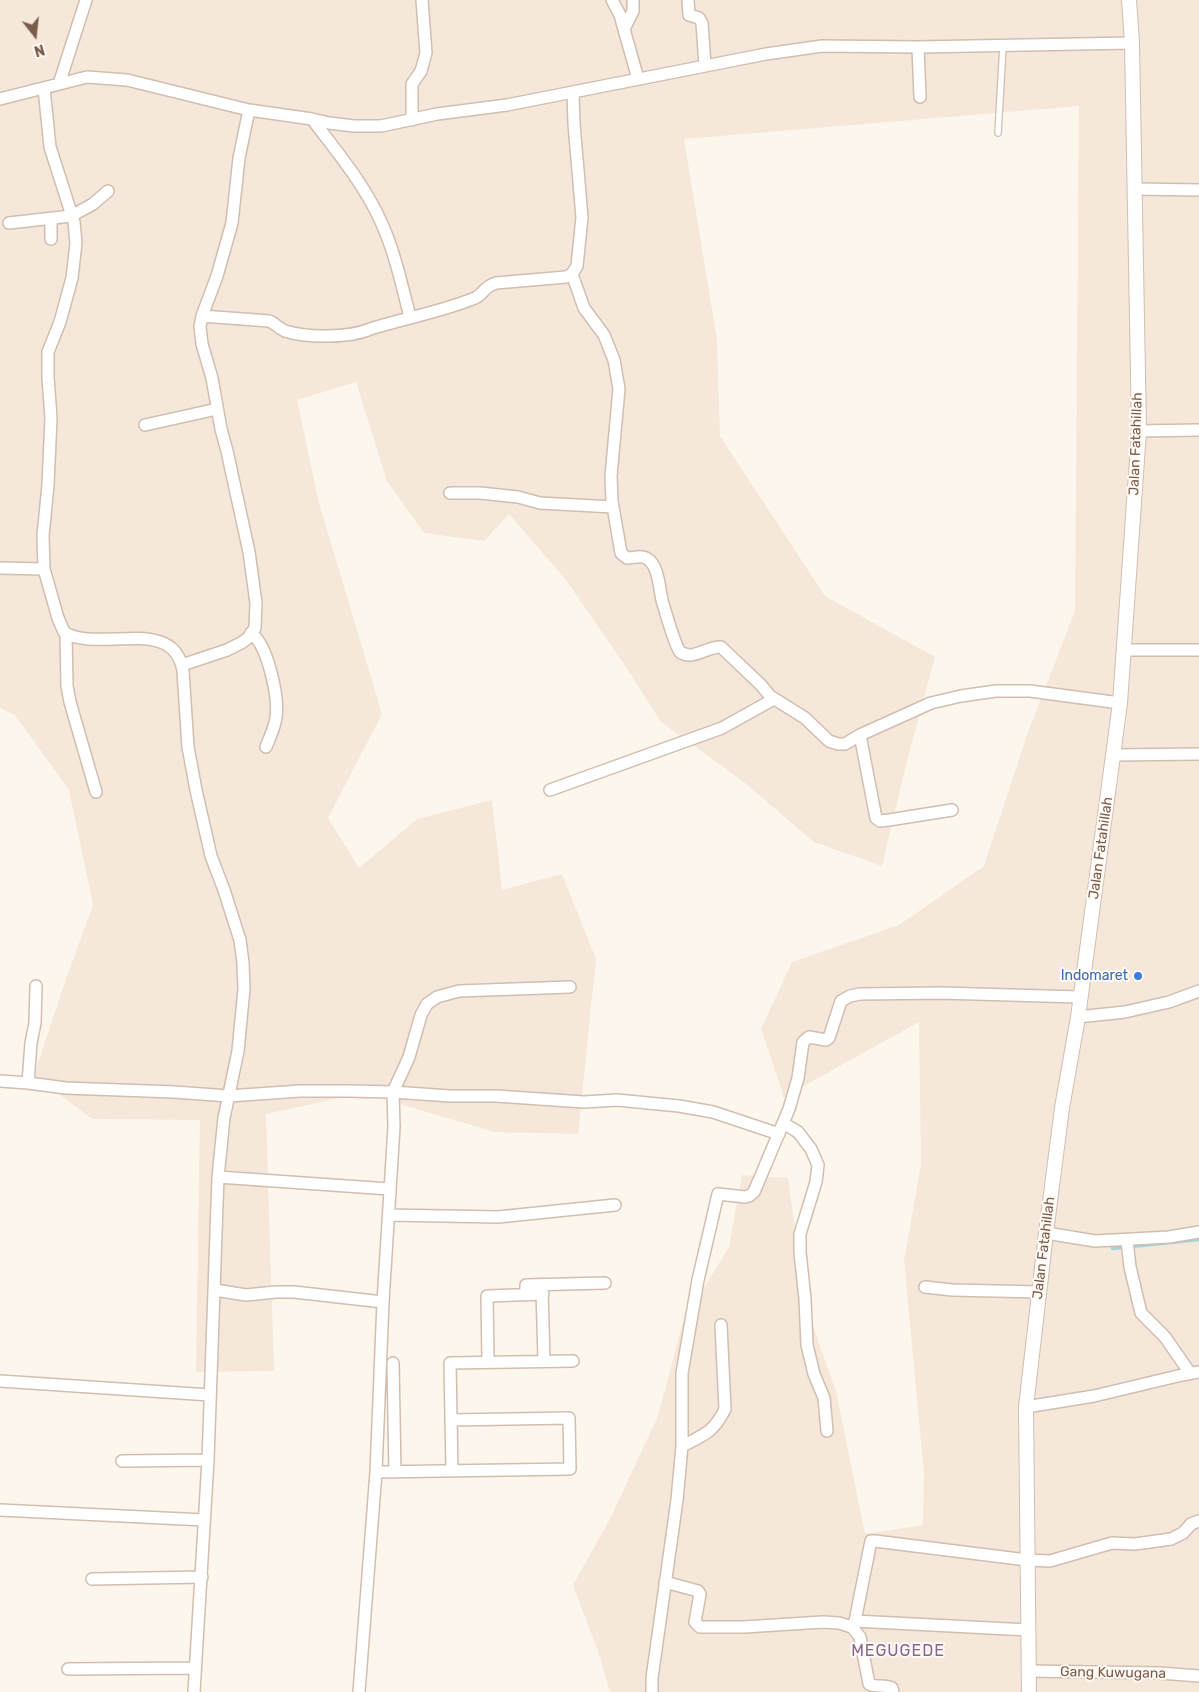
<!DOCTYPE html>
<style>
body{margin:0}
#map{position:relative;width:1199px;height:1692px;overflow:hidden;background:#fdf6ec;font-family:Rubik,sans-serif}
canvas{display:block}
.north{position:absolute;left:10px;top:10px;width:50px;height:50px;-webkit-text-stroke:4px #fffaf3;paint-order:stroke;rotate:164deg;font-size:14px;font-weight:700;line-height:20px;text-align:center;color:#7a5c4d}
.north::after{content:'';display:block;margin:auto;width:18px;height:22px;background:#7a5c4d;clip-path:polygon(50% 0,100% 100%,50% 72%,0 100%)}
</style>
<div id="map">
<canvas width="1199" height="1692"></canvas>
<div class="north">N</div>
</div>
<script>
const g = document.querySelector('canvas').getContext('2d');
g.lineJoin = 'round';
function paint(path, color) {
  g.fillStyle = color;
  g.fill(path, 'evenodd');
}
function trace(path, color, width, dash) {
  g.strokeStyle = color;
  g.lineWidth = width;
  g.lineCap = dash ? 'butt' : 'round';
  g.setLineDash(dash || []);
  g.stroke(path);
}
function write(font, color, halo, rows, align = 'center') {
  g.font = font + ' Rubik,sans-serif';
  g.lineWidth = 4;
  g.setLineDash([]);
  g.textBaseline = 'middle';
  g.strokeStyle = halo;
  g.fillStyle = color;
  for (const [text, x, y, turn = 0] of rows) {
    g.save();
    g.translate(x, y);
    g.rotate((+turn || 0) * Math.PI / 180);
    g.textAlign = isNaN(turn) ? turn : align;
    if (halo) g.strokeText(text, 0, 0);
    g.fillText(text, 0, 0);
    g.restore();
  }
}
paint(new Path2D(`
 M 0,0 L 1199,0 L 1199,1692 L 610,1692 L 599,1654 L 573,1585 L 609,1521 L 658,1416 L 683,1322 L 729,1247 L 742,1175 L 788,1178 L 806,1307 L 836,1391 L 865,1534 L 923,1525 L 924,1473 L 904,1261 L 921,1164 L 919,1022 L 784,1097 L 761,1029 L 792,962 L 899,925 L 984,866 L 1027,735 L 1075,611 L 1079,106 L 684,139 L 717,340 L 720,436 L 825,596 L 935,657 L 908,757 L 882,866 L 814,842 L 745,783 L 661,722 L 624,664 L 566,580 L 509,514 L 484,541 L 424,533 L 387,481 L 356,382 L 297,400 L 319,503 L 382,714 L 328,818 L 359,868 L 417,819 L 492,800 L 502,890 L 562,874 L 596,959 L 578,1134 L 495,1132 L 362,1093 L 266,1114 L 274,1371 L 196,1372 L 200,1120 L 92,1119 L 34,1075 L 65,982 L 93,905 L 69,790 L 15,715 L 0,708 Z`), '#f5e8da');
trace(new Path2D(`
 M 1113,1248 L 1199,1239`), '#a5d3da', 4.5);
const service = new Path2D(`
 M 998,133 L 1003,46`);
const minor = new Path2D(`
 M 612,0 L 620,15 L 638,79
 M 688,0 L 689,15 L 699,18 L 702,23 L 705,65
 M 624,29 L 633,11 L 633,0
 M 918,47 L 920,97
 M 59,84 L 86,0
 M 44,88 L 50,147 L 74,222 L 76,243 L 72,278 L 60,322 L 48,352 L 48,377 L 51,418 L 48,485 L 43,536 L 44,569 L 58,618 L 64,632 C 97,654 174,614 183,671 L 188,747 L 196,790 L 211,856 L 224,890 L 240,940 L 243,963 L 244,989 L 238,1051 L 224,1118 L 218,1177 L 208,1460 L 194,1692
 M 0,99 L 87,77 L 127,80 L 249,110 L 312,119 L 329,123 L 354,126 L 381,126 L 437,114 L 507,105 L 766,54 L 822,46 L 918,47 L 1132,43
 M 312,119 C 337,152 365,185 382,224 C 395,253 402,286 410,317
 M 412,120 L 412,84 L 421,71 L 426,53 L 422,0
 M 1135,189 L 1199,190
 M 9,223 L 71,216 L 93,204 L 108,191
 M 51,239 L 51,218
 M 572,274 L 577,266 L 582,217 L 574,124 L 573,92
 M 202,316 L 269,321 C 275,323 278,328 285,331 C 307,338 350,338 370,329 C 405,318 441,312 475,298 C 483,295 483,287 496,283 L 566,277 L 572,274 L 584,308 L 604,335 L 614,360 L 619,389 L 611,476 L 612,501 L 621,553 L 627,558 C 633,558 641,555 646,558 C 660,565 659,592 663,604 C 667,616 674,643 680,652 C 694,661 707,646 721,647 L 761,685 L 770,696 L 805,718 L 829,741 L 838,744 L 845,744 L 860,735 L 931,703 L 961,696 L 996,691 L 1030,691 L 1120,703
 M 145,425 L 217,409
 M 1139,431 L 1199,430
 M 450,493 L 480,493 L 518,497 L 540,503 L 613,507
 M 0,568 L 44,569
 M 66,633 L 67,686 L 70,702 L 96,792
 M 251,633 C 268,645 279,698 276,717 C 275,727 270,737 266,747
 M 1124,650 L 1199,650
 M 182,665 L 227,650 L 241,643 L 248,638 L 255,628 L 256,603 L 249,552 L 227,451 L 221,429 L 212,378 L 202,344 L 200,327 L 202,316 L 217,276 L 232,223 L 239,158 L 249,110
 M 860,735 L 876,818 L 880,821 L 889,820 L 952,810
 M 1114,755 L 1199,754
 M 550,790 L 722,728 L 774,699
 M 1078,1017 L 1125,1012 L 1169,1002 L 1199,991
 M 0,1081 L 28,1083 L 66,1088 L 174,1092 L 229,1096 L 300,1091 L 348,1091 L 393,1092 L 450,1096 L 496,1096 L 584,1102 L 617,1100 L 679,1106 L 713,1112 L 779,1134
 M 28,1083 L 31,1043 L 35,1023 L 36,986
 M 783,1123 L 798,1132 L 811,1149 L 818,1165 L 816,1182 L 800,1234 L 800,1252 L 805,1299 L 807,1345 L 814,1374 L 824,1398 L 827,1431
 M 218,1177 L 389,1189
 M 389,1215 L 498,1217 L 615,1205
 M 1046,1233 L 1095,1241 L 1169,1237 L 1199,1232
 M 1127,1240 L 1130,1267 L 1141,1313 L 1165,1337 L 1190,1373
 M 925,1287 L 952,1290 L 1039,1292
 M 542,1289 L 544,1361
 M 215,1290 L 246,1295 L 276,1292 L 294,1292 L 383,1302
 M 526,1295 L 526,1285 L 605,1283
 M 488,1362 L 487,1296 L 543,1294
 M 393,1363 L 395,1472
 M 0,1381 L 210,1395
 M 1026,1407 L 1094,1396 L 1182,1375 L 1199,1372
 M 682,1446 C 704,1435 714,1432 725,1409 L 721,1325
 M 122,1461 L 208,1460
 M 452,1471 L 450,1363 L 573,1361
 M 376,1472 L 570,1469 L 569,1418 L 451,1420
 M 0,1510 L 204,1520
 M 92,1579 L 202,1577
 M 665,1582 L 698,1591 L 700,1594 L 695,1622 L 700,1627 L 744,1627 L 823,1622 L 839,1623 L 852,1627 L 860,1637 L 869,1684 C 876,1688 885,1684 892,1688 L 893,1692
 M 855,1621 L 1028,1630
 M 852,1627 L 855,1621 L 871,1541 L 875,1541 L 1027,1560 L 1050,1561 L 1112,1543 L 1135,1544 L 1171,1539 L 1183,1533 L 1191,1524 L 1199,1521
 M 68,1669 L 194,1668
 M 1028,1671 L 1160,1673 L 1199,1676
 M 359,1692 L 376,1472 L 383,1302 L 394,1127 L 393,1092 L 409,1057 L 421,1015 L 427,1004 L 437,997 L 459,991 L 570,987
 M 652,1692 L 652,1678 L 677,1500 L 682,1446 L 682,1373 L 698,1280 L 718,1194 L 745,1197 L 749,1196 L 754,1192 L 789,1109 L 798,1078 L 803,1042 L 809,1037 L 826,1040 L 829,1038 L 841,1001 L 850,996 L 860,994 L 941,993 L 1080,997`);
const tertiary = new Path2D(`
 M 1029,1692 L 1026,1407 L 1046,1233 L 1062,1108 L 1078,1017 L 1120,703 L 1139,431 L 1132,43 L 1129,0`);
trace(service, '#d1beb0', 8);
trace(minor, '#d1beb0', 14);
trace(tertiary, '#d1beb0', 16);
trace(service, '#fff', 5.5);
trace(minor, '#fff', 11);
trace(tertiary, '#fff', 14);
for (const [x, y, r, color] of [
 [1138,976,5,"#3f7fe0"]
]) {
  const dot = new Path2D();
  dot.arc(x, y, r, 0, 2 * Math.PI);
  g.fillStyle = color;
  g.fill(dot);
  trace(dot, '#fffaf3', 2);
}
write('14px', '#7a5c4d', '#fffaf3', [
 ["Jalan Fatahillah",1136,444,-88],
 ["Jalan Fatahillah",1101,848,-82],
 ["Jalan Fatahillah",1044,1248,-83],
 ["Gang Kuwugana",1113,1673,1]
]);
write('14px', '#366cbe', '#fffaf3', [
 ["Indomaret",1128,976]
], 'right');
g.letterSpacing = '1px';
write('16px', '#846695', '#fffaf3', [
 ["MEGUGEDE",898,1651]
]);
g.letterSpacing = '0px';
</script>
